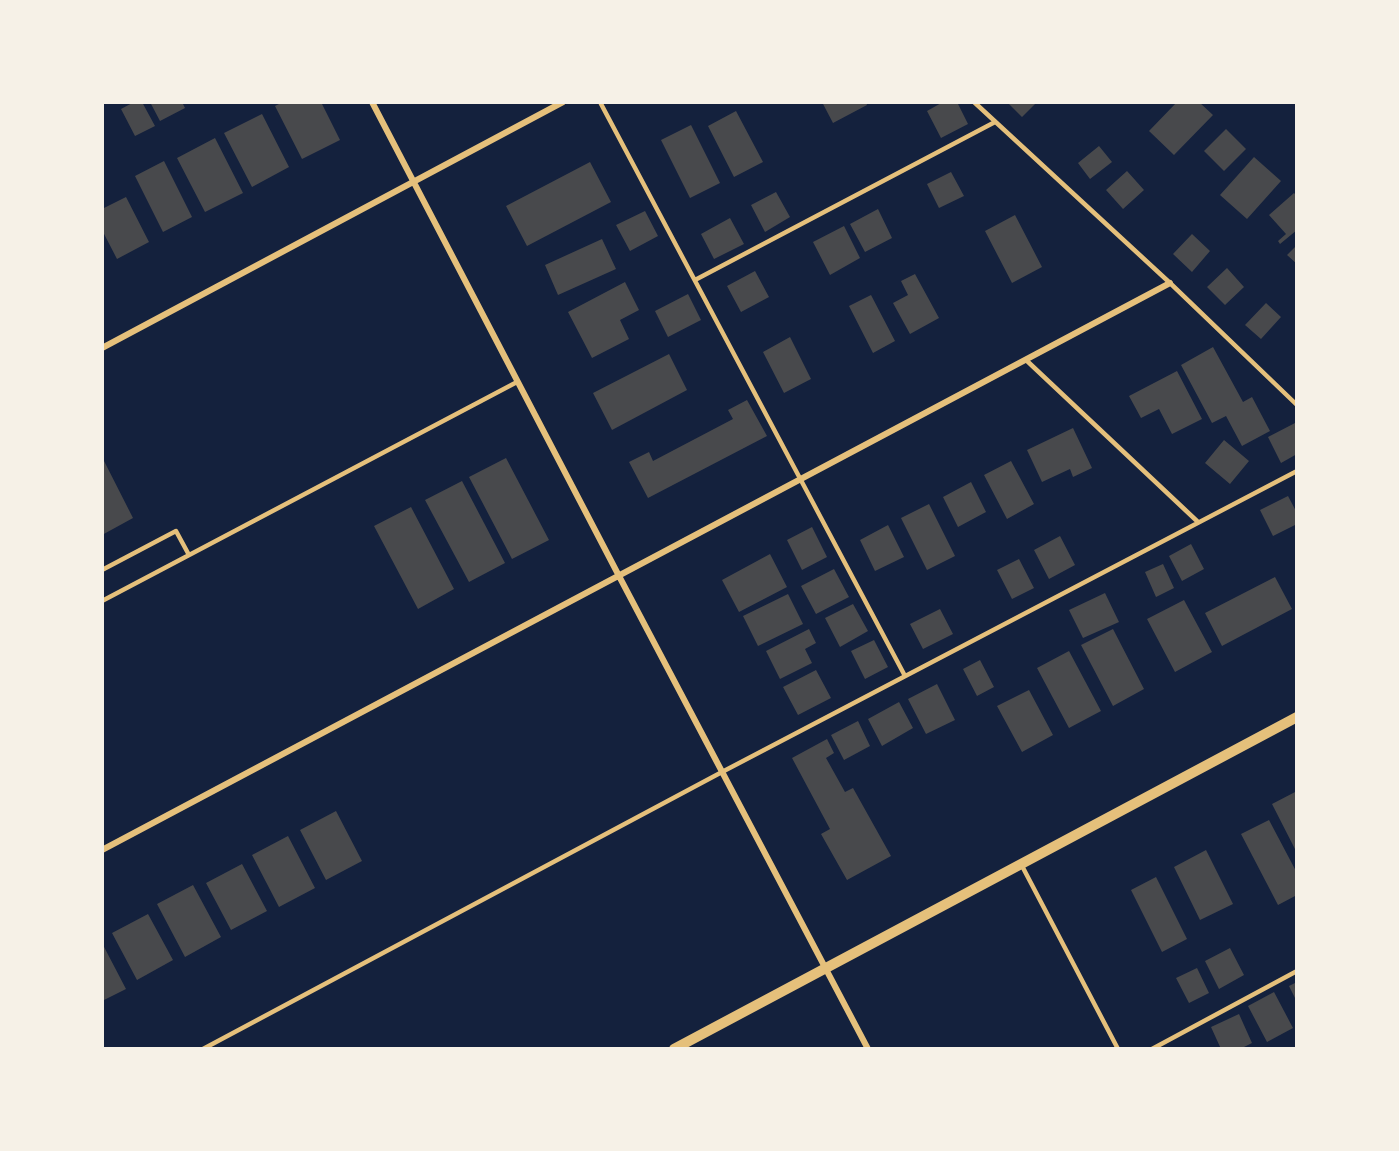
<!DOCTYPE html>
<style>
body{margin:0}
#map{position:relative;width:1399px;height:1151px;overflow:hidden;background:#14213d;font-family:"Roboto Condensed",sans-serif}
canvas{display:block}
.frame{position:absolute;inset:0;border:104px solid #f6f1e7;pointer-events:none}
</style>
<div id="map">
<canvas width="1399" height="1151"></canvas>
<div class="frame"></div>
</div>
<script>
const g = document.querySelector('canvas').getContext('2d');
g.lineJoin = 'round';
function paint(path, color) {
  g.fillStyle = color;
  g.fill(path, 'evenodd');
}
function trace(path, color, width, dash) {
  g.strokeStyle = color;
  g.lineWidth = width;
  g.lineCap = dash ? 'butt' : 'round';
  g.setLineDash(dash || []);
  g.stroke(path);
}
paint(new Path2D(`
 M 134,102 L 142,102 L 155,126 L 135,136 L 121,109 Z
 M 150,102 L 182,102 L 185,108 L 160,121 Z
 M 283,102 L 321,102 L 340,140 L 302,159 L 275,106 Z
 M 822,102 L 866,102 L 867,105 L 833,123 Z
 M 943,102 L 957,102 L 968,124 L 941,138 L 927,111 Z
 M 1007,102 L 1037,102 L 1022,117 Z
 M 1177,102 L 1199,102 L 1213,115 L 1174,155 L 1149,131 Z
 M 736,111 L 763,162 L 734,177 L 708,126 Z
 M 262,114 L 289,167 L 252,187 L 224,133 Z
 M 691,125 L 720,183 L 690,198 L 661,140 Z
 M 1226,129 L 1246,149 L 1224,171 L 1204,151 Z
 M 215,138 L 243,193 L 205,212 L 177,158 Z
 M 1099,146 L 1112,162 L 1090,179 L 1078,163 Z
 M 1254,157 L 1281,181 L 1247,219 L 1220,195 Z
 M 164,161 L 192,217 L 163,232 L 135,176 Z
 M 590,162 L 611,202 L 527,246 L 506,206 Z
 M 1127,171 L 1144,190 L 1123,209 L 1106,190 Z
 M 951,172 L 964,196 L 939,208 L 927,184 Z
 M 776,192 L 790,217 L 765,232 L 751,205 Z
 M 1294,193 L 1297,196 L 1297,230 L 1280,244 L 1278,241 L 1286,234 L 1269,215 Z
 M 126,197 L 149,242 L 117,259 L 102,230 L 102,209 Z
 M 878,209 L 892,238 L 865,252 L 850,224 Z
 M 645,211 L 658,236 L 630,251 L 616,225 Z
 M 1015,215 L 1042,267 L 1012,283 L 985,231 Z
 M 730,218 L 744,244 L 714,259 L 701,234 Z
 M 844,226 L 860,258 L 830,275 L 813,242 Z
 M 1192,234 L 1210,251 L 1192,272 L 1173,254 Z
 M 602,239 L 616,269 L 558,295 L 545,265 Z
 M 1297,245 L 1297,264 L 1287,255 Z
 M 1227,268 L 1244,287 L 1225,305 L 1207,287 Z
 M 755,271 L 769,297 L 741,312 L 727,286 Z
 M 915,274 L 939,318 L 910,334 L 893,303 L 908,295 L 901,281 Z
 M 625,282 L 639,310 L 620,320 L 629,339 L 592,358 L 568,312 Z
 M 688,294 L 701,320 L 668,337 L 655,311 Z
 M 871,295 L 895,341 L 873,353 L 849,306 Z
 M 1266,303 L 1281,317 L 1261,339 L 1245,325 Z
 M 790,337 L 811,379 L 784,393 L 763,352 Z
 M 1213,347 L 1243,402 L 1252,397 L 1270,431 L 1242,446 L 1226,416 L 1212,423 L 1181,365 Z
 M 669,354 L 687,390 L 612,430 L 593,393 Z
 M 1177,371 L 1202,419 L 1172,434 L 1159,409 L 1141,418 L 1129,396 Z
 M 747,400 L 767,436 L 648,498 L 629,462 L 649,452 L 653,461 L 733,419 L 728,410 Z
 M 1295,423 L 1297,427 L 1297,454 L 1281,463 L 1268,437 Z
 M 1073,428 L 1092,468 L 1073,477 L 1070,469 L 1042,482 L 1027,450 Z
 M 1224,440 L 1249,461 L 1230,484 L 1205,463 Z
 M 102,457 L 133,518 L 102,535 Z
 M 506,458 L 549,540 L 512,559 L 469,477 Z
 M 1011,461 L 1034,504 L 1007,519 L 984,475 Z
 M 462,481 L 505,563 L 469,582 L 425,500 Z
 M 971,482 L 986,512 L 958,527 L 943,497 Z
 M 1288,496 L 1297,513 L 1297,524 L 1273,536 L 1260,510 Z
 M 929,504 L 955,556 L 927,570 L 901,518 Z
 M 411,507 L 454,589 L 418,609 L 374,526 Z
 M 888,525 L 904,557 L 875,571 L 860,540 Z
 M 812,527 L 827,557 L 802,570 L 787,540 Z
 M 1060,536 L 1075,565 L 1049,579 L 1034,550 Z
 M 1191,544 L 1204,569 L 1182,581 L 1169,556 Z
 M 770,554 L 787,587 L 739,612 L 722,580 Z
 M 1019,559 L 1034,588 L 1012,599 L 997,570 Z
 M 1163,564 L 1174,588 L 1156,597 L 1145,572 Z
 M 834,569 L 849,597 L 816,614 L 801,586 Z
 M 1275,577 L 1292,609 L 1222,646 L 1205,613 Z
 M 1105,593 L 1119,622 L 1083,638 L 1069,610 Z
 M 788,594 L 803,624 L 758,646 L 743,616 Z
 M 1184,600 L 1212,652 L 1175,672 L 1147,619 Z
 M 853,604 L 868,631 L 840,647 L 825,618 Z
 M 940,609 L 953,634 L 923,649 L 910,624 Z
 M 809,629 L 816,643 L 805,649 L 812,663 L 780,679 L 766,651 Z
 M 1113,629 L 1144,689 L 1113,706 L 1081,645 Z
 M 874,640 L 888,667 L 865,679 L 851,651 Z
 M 1069,651 L 1101,711 L 1069,728 L 1037,668 Z
 M 980,660 L 994,687 L 977,696 L 963,669 Z
 M 816,670 L 831,698 L 798,715 L 783,687 Z
 M 937,684 L 955,720 L 926,734 L 908,699 Z
 M 1029,690 L 1053,735 L 1022,752 L 997,706 Z
 M 899,702 L 913,728 L 882,746 L 868,719 Z
 M 858,721 L 870,746 L 844,760 L 831,735 Z
 M 827,739 L 834,753 L 826,758 L 845,792 L 853,788 L 891,856 L 847,880 L 821,834 L 830,829 L 792,758 Z
 M 1297,791 L 1297,853 L 1272,804 Z
 M 336,811 L 362,861 L 326,880 L 300,830 Z
 M 1269,820 L 1297,873 L 1297,895 L 1278,905 L 1241,834 Z
 M 288,836 L 315,888 L 279,907 L 252,855 Z
 M 1206,850 L 1233,904 L 1200,920 L 1174,867 Z
 M 242,864 L 267,911 L 231,930 L 206,883 Z
 M 1156,877 L 1187,939 L 1162,952 L 1131,890 Z
 M 193,885 L 221,937 L 185,957 L 157,904 Z
 M 148,914 L 173,960 L 137,980 L 112,933 Z
 M 102,943 L 126,989 L 102,1001 Z
 M 1230,948 L 1244,975 L 1219,989 L 1205,961 Z
 M 1197,968 L 1209,993 L 1189,1003 L 1176,978 Z
 M 1297,982 L 1297,1002 L 1289,986 Z
 M 1274,992 L 1293,1028 L 1267,1042 L 1248,1006 Z
 M 1239,1014 L 1252,1043 L 1240,1049 L 1221,1049 L 1211,1027 Z`), '#48494c');
trace(new Path2D(`
 M 600,102 L 905,676
 M 974,102 L 1170,283 L 1297,405
 M 695,280 L 995,122
 M 1026,360 L 1198,522
 M 102,570 L 176,531 L 189,555
 M 102,601 L 517,382
 M 1021,864 L 1118,1049
 M 203,1049 L 722,772 L 1297,471
 M 1152,1049 L 1297,971`), '#e5c07b', 4.5);
trace(new Path2D(`
 M 372,102 L 619,576 L 868,1049
 M 102,348 L 563,102
 M 102,850 L 1170,283`), '#e5c07b', 6);
trace(new Path2D(`
 M 674,1049 L 1297,717`), '#e5c07b', 10);
</script>
